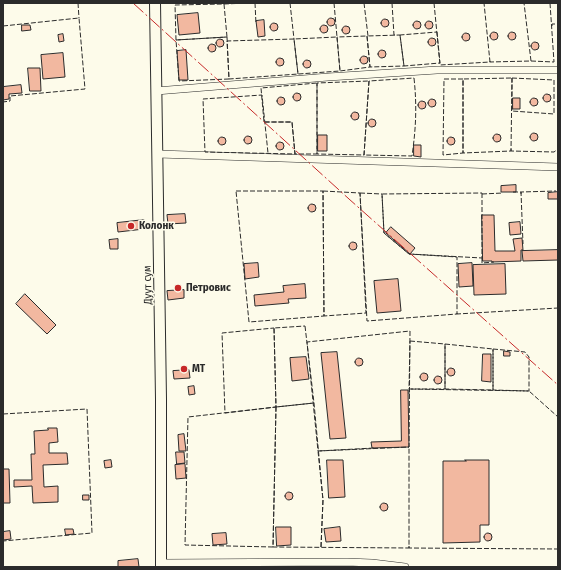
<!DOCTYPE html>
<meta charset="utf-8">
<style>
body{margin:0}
#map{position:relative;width:561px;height:570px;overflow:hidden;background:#fdfbea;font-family:"Fira Sans Condensed",sans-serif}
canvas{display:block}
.frame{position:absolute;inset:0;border:4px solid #2b2b2b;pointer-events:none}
</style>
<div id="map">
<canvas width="561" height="570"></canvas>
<div class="frame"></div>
</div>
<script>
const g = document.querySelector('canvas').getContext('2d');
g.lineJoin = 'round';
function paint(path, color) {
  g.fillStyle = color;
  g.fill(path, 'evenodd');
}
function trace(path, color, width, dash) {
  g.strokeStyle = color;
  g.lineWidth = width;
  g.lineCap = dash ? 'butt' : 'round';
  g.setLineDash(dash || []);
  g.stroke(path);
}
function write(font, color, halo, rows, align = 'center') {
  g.font = font + ' "Fira Sans Condensed",sans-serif';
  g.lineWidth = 3;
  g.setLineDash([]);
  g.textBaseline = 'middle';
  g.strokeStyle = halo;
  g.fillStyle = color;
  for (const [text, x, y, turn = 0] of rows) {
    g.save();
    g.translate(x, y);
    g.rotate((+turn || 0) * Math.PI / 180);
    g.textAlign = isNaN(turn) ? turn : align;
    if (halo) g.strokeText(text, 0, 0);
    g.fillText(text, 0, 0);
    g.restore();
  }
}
const building = new Path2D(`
 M 198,13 L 200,33 L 179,35 L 177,15 Z
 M327 22a4 4 0 1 1 8 0a4 4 0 1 1-8 0Z
 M381 23a4 4 0 1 1 8 0a4 4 0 1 1-8 0Z
 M 264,20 L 265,36 L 258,37 L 256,21 Z
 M413 25a4 4 0 1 1 8 0a4 4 0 1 1-8 0Z
 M425 25a4 4 0 1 1 8 0a4 4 0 1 1-8 0Z
 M270 27a4 4 0 1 1 8 0a4 4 0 1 1-8 0Z
 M 22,25 L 30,25 L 31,30 L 22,31 Z
 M320 29a4 4 0 1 1 8 0a4 4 0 1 1-8 0Z
 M342 30a4 4 0 1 1 8 0a4 4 0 1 1-8 0Z
 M508 36a4 4 0 1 1 8 0a4 4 0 1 1-8 0Z
 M490 36a4 4 0 1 1 8 0a4 4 0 1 1-8 0Z
 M462 37a4 4 0 1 1 8 0a4 4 0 1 1-8 0Z
 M 63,34 L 64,41 L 59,42 L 58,35 Z
 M428 42a4 4 0 1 1 8 0a4 4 0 1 1-8 0Z
 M216 43a4 4 0 1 1 8 0a4 4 0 1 1-8 0Z
 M531 46a4 4 0 1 1 8 0a4 4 0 1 1-8 0Z
 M208 48a4 4 0 1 1 8 0a4 4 0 1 1-8 0Z
 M 186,50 L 188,80 L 179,80 L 177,51 Z
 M378 54a4 4 0 1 1 8 0a4 4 0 1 1-8 0Z
 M 63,53 L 65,77 L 43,79 L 41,55 Z
 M360 60a4 4 0 1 1 8 0a4 4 0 1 1-8 0Z
 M276 62a4 4 0 1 1 8 0a4 4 0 1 1-8 0Z
 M303 64a4 4 0 1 1 8 0a4 4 0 1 1-8 0Z
 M 28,68 L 40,68 L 41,91 L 30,91 Z
 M 21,85 L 22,93 L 9,94 L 9,99 L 3,100 L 3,87 Z
 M293 97a4 4 0 1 1 8 0a4 4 0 1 1-8 0Z
 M543 98a4 4 0 1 1 8 0a4 4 0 1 1-8 0Z
 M277 101a4 4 0 1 1 8 0a4 4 0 1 1-8 0Z
 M 513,98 L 520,98 L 520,109 L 513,109 Z
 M530 102a4 4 0 1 1 8 0a4 4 0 1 1-8 0Z
 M428 103a4 4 0 1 1 8 0a4 4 0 1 1-8 0Z
 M418 105a4 4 0 1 1 8 0a4 4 0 1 1-8 0Z
 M351 116a4 4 0 1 1 8 0a4 4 0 1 1-8 0Z
 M368 123a4 4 0 1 1 8 0a4 4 0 1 1-8 0Z
 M530 137a4 4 0 1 1 8 0a4 4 0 1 1-8 0Z
 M493 138a4 4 0 1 1 8 0a4 4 0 1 1-8 0Z
 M 318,135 L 327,135 L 327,151 L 318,151 Z
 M244 140a4 4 0 1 1 8 0a4 4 0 1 1-8 0Z
 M447 141a4 4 0 1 1 8 0a4 4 0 1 1-8 0Z
 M218 141a4 4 0 1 1 8 0a4 4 0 1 1-8 0Z
 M276 146a4 4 0 1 1 8 0a4 4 0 1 1-8 0Z
 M 414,145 L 421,145 L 421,157 L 414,156 Z
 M 516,185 L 516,192 L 501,192 L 501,186 Z
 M 558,192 L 558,199 L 548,199 L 548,193 Z
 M308 208a4 4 0 1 1 8 0a4 4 0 1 1-8 0Z
 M 185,214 L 186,223 L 168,224 L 167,215 Z
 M 482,215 L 494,215 L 495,251 L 515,251 L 513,239 L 522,238 L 523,250 L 521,250 L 521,261 L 492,262 L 492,261 L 483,261 Z
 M 144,220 L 144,229 L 118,232 L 117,223 Z
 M 520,222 L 521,234 L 510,235 L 509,223 Z
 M 391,227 L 415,248 L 410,254 L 386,233 Z
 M 118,239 L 118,249 L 110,249 L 109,240 Z
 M349 246a4 4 0 1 1 8 0a4 4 0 1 1-8 0Z
 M 558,250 L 558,260 L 523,261 L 522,251 Z
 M 258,263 L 259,277 L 245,279 L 244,264 Z
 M 472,263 L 473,286 L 459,287 L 458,264 Z
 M 505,264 L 506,294 L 474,295 L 473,265 Z
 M 398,279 L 401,311 L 377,313 L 374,281 Z
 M 305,284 L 306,298 L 288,299 L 289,303 L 255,306 L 254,295 L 284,292 L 283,286 Z
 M 184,290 L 184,298 L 168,300 L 167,291 Z
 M 25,294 L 56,325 L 47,334 L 16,304 Z
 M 504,351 L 510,352 L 510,356 L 504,356 Z
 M 337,352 L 346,438 L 330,439 L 321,353 Z
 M 483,354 L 491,354 L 491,382 L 482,381 Z
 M 306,357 L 309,379 L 292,381 L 290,358 Z
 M355 362a4 4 0 1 1 8 0a4 4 0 1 1-8 0Z
 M447 372a4 4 0 1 1 8 0a4 4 0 1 1-8 0Z
 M 189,370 L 190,378 L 174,379 L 173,371 Z
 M420 377a4 4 0 1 1 8 0a4 4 0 1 1-8 0Z
 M434 380a4 4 0 1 1 8 0a4 4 0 1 1-8 0Z
 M 194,386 L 195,394 L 189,395 L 188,387 Z
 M 401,390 L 408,390 L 409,447 L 372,448 L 371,442 L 401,441 Z
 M 48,428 L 57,428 L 58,442 L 49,443 L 49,453 L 67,453 L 68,464 L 43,465 L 44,487 L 58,486 L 58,502 L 33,503 L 32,486 L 14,487 L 14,480 L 32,480 L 31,454 L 35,454 L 34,431 L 48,430 Z
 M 184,434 L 186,451 L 179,451 L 178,435 Z
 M 176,452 L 184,452 L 185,463 L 177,464 Z
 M 111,460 L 112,467 L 105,468 L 104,461 Z
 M 327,460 L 343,460 L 345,497 L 329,498 Z
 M 465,460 L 489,460 L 489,525 L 480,525 L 480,542 L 443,543 L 443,461 L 466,461 Z
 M 185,464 L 186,478 L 176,479 L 175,465 Z
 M 3,469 L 9,469 L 10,503 L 3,503 Z
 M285 496a4 4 0 1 1 8 0a4 4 0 1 1-8 0Z
 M 83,495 L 89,495 L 89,500 L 83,500 Z
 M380 507a4 4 0 1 1 8 0a4 4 0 1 1-8 0Z
 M 276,527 L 291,527 L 291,545 L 277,546 Z
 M 340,527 L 341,541 L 326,542 L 324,529 Z
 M 65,529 L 73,529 L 74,534 L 66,535 Z
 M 10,531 L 11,539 L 3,540 L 3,532 Z
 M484 537a4 4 0 1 1 8 0a4 4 0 1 1-8 0Z
 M 226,533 L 227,544 L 213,545 L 212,534 Z
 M 138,559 L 139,567 L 118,567 L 118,561 Z`);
paint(building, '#f2b8a0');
trace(building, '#2b2b2b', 1);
const street = new Path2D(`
 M 156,91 L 328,77 L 437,70 L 558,70
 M 158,154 L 558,167
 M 161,563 L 347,562 L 372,563 L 405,567`);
const secondary = new Path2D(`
 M 155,3 L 161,399 L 161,567`);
trace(street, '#2b2b2b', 8);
trace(secondary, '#2b2b2b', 12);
trace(street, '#fdfbea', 7);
trace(secondary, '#fdfbea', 10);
trace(new Path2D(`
 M 78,3 L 79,18
 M 255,3 L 256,24
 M 290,3 L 294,39
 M 334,3 L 337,37
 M 364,3 L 368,36
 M 392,3 L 394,35 L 396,35
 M 434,3 L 440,65 L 490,62 L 484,3
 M 224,4 L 227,37 L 176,40 L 175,5 Z
 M 224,4 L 248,3
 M 3,26 L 79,18 L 85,89 L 10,96 L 10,101 L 3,102
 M 552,26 L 552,24 L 558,24
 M 437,32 L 440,63 L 404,66 L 400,35 Z
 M 400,35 L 404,66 L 370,67 L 367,36 Z
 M 367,36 L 370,67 L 340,71 L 337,37 Z
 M 227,37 L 229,79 L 179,81 L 176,40 Z
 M 490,61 L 490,62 L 531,61 L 524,3
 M 531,61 L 554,62 L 550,3
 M 298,74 L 294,39 L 227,41 L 229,79 L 340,71 L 337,37 L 294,39 L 298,74
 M 414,78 C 417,106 416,128 412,156 L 364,155 L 369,81 Z
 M 512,78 L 511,151 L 463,153 L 463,79 Z
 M 512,78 L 554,80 L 554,114 L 512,111 Z
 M 444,79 L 463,79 L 463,153 L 443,155 Z
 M 369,81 L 364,155 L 317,154 L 317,83 Z
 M 317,83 L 317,154 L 295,154 L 292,122 L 264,122 L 261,88 Z
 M 264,122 L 292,122 L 295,154 L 205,152 L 203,99 L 262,95 L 268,153
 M 511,149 L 511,151 L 554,152 L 558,149
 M 236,191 L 323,191 L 324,316 L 249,322 Z
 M 323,191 L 360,193 L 366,313 L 324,316 Z
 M 513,192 L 521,192 L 523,244
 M 360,193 L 382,194 L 384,233 L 409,254 L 457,257 L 457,314 L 367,321 Z
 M 482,193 L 482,258 L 409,254 L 384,233 L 382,194 Z
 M 482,194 L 503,193
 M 521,194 L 521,192 L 556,191
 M 482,258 L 482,263 L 494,262
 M 457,313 L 457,314 L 558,308
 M 305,326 L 314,403 L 276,407 L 274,328 Z
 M 274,328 L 276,407 L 225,413 L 222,333 Z
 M 410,331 L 409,447 L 318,451 L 307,342 Z
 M 410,341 L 445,344 L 445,389 L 409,389 Z
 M 445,344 L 493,349 L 493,390 L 445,389 Z
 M 493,349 L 525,352 L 529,357 L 529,391 L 493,390 Z
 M 409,394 L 409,389 L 529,391 L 558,417
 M 276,407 L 273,547 L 185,545 L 188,417 Z
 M 3,414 L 87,409 L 92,533 L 3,541
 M 409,546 L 409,548 L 558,549
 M 321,547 L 323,500 L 318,451 L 374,448
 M 321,547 L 323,500 L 314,403 L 276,407 L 273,547 L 409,548 L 409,447 L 408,447`), '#2b2b2b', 1, [5, 2]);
trace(new Path2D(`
 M 133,3 L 349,199 L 558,385`), '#c62828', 1, [14, 3, 2, 3]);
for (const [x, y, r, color] of [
 [131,226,4,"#c62828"],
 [178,288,4,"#c62828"],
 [184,369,4,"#c62828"]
]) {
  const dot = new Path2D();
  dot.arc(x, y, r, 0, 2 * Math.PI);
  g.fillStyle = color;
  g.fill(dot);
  trace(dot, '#fdfbea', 1.5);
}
write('bold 11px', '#2b2b2b', '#fdfbea', [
 ["Колонк",139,226],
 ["Петровиc",186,288],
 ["MT",192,369]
], 'left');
write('11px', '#2b2b2b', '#fdfbea', [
 ["Дуут сум",148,285,-91]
]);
</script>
